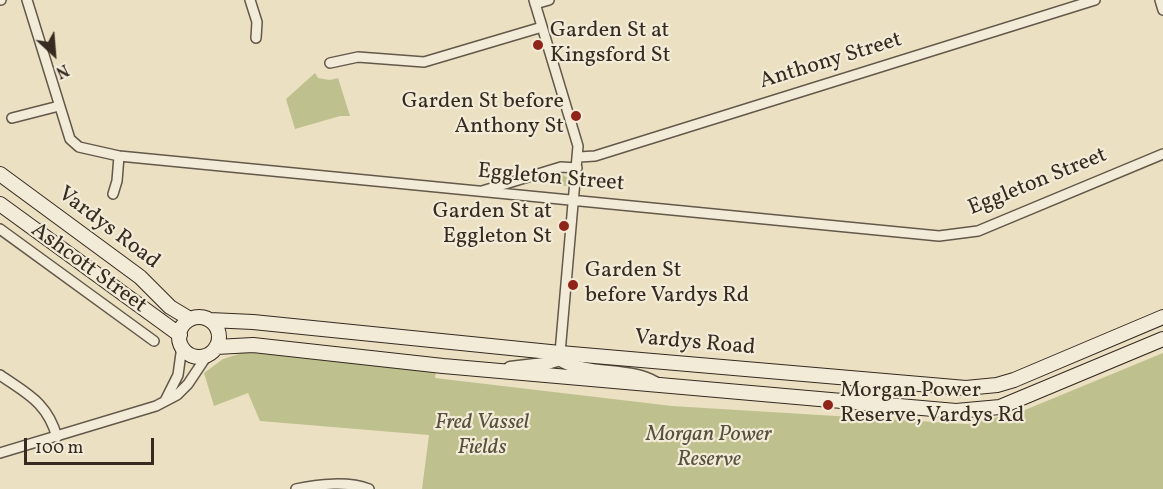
<!DOCTYPE html>
<style>
body{margin:0}
#map{position:relative;width:1163px;height:489px;overflow:hidden;background:#ebe0c2;font-family:Vollkorn,serif}
canvas{display:block}
.north{position:absolute;left:24px;top:24px;width:60px;height:60px;-webkit-text-stroke:4px #f2ebd7;paint-order:stroke;rotate:154deg;font-size:16px;font-weight:700;line-height:24px;text-align:center;color:#362a21}
.north::after{content:'';display:block;margin:auto;width:21px;height:27px;background:#362a21;clip-path:polygon(50% 0,100% 100%,50% 72%,0 100%)}
.scale{position:absolute;left:24px;top:438px;width:130px;height:27px;box-sizing:border-box;border:3px solid #362a21;border-top:0;padding-left:8px;font-size:18px;line-height:21px;white-space:nowrap;color:#362a21;-webkit-text-stroke:4px #f2ebd7;paint-order:stroke}
</style>
<div id="map">
<canvas width="1163" height="489"></canvas>
<div class="north">N</div>
<div class="scale">100 m</div>
</div>
<script>
const g = document.querySelector('canvas').getContext('2d');
g.lineJoin = 'round';
function paint(path, color) {
  g.fillStyle = color;
  g.fill(path, 'evenodd');
}
function trace(path, color, width, dash) {
  g.strokeStyle = color;
  g.lineWidth = width;
  g.lineCap = dash ? 'butt' : 'round';
  g.setLineDash(dash || []);
  g.stroke(path);
}
function write(font, color, halo, rows, align = 'center') {
  g.font = font + ' Vollkorn,serif';
  g.lineWidth = 4.5;
  g.setLineDash([]);
  g.textBaseline = 'middle';
  g.strokeStyle = halo;
  g.fillStyle = color;
  for (const [text, x, y, turn = 0] of rows) {
    g.save();
    g.translate(x, y);
    g.rotate((+turn || 0) * Math.PI / 180);
    g.textAlign = isNaN(turn) ? turn : align;
    if (halo) g.strokeText(text, 0, 0);
    g.fillText(text, 0, 0);
    g.restore();
  }
}
paint(new Path2D(`
 M 315,73 L 318,78 L 330,80 L 338,78 L 350,116 L 340,116 L 295,129 L 286,99 Z
 M 562,174 L 570,180 L 569,185 L 567,186 L 533,182 Z
 M 245,352 L 436,372 L 435,378 L 672,406 L 967,424 L 1020,412 L 1163,353 L 1163,489 L 422,489 L 429,435 L 260,421 L 248,393 L 214,406 L 204,373 L 223,359 Z`), '#bec08e');
const minor = new Path2D(`
 M 0,0 L 1,0
 M 27,0 L 70,139 L 79,147 L 119,156 L 939,236 L 978,231 L 1163,154
 M 250,0 L 257,22 L 256,38
 M 534,0 L 578,146 L 560,353
 M 1160,0 L 1163,10
 M 535,4 L 549,0
 M 330,63 L 358,57 L 424,62 L 542,27
 M 12,118 L 59,106
 M 579,157 L 595,156 L 1095,0
 M 482,191 L 561,167 L 577,168
 M 113,194 L 117,181 L 119,156
 M 0,229 L 154,341
 M 0,375 C 27,394 47,402 57,437
 M 165,401 L 178,375 L 182,346
 M 0,453 L 156,406 L 177,395 L 188,384 L 208,354
 M 296,489 C 318,484 349,481 369,489`);
const tertiary = new Path2D(`
 M 560,353 L 561,360 C 589,377 627,367 655,383
 M 510,368 L 544,364 L 557,360 L 560,353`);
const secondary = new Path2D(`
 M 0,174 L 140,277 L 170,307 L 190,319
 M 0,204 L 180,335
 M179 337a20 20 0 1 1 40 0a20 20 0 1 1-40 0Z
 M 210,320 L 253,322 L 560,353 L 966,388 L 997,385 L 1014,380 L 1163,317
 M 216,347 L 253,345 L 443,366 L 956,411 L 1000,407 L 1163,339`);
trace(minor, '#635849', 12);
trace(tertiary, '#635849', 15);
trace(secondary, '#362a21', 16);
trace(minor, '#f2ebd7', 9);
trace(tertiary, '#f2ebd7', 12);
trace(secondary, '#f2ebd7', 14);
for (const [x, y, r, color] of [
 [538,45,6,"#8f2418"],
 [576,116,6,"#8f2418"],
 [564,226,6,"#8f2418"],
 [573,285,6,"#8f2418"],
 [828,405,6,"#8f2418"]
]) {
  const dot = new Path2D();
  dot.arc(x, y, r, 0, 2 * Math.PI);
  g.fillStyle = color;
  g.fill(dot);
  trace(dot, '#f2ebd7', 2);
}
write('22px', '#362a21', '#f2ebd7', [
 ["Garden St at",550,32],
 ["Kingsford St",550,57],
 ["Garden St before",564,103,"right"],
 ["Anthony St",564,128,"right"],
 ["Garden St at",552,213,"right"],
 ["Eggleton St",552,238,"right"],
 ["Garden St",585,272],
 ["before Vardys Rd",585,297],
 ["Morgan Power",840,392],
 ["Reserve, Vardys Rd",840,417]
], 'left');
write('22px', '#362a21', '#f2ebd7', [
 ["Anthony Street",831,62,-17],
 ["Eggleton Street",551,179,5],
 ["Eggleton Street",1038,183,-22],
 ["Vardys Road",108,229,37],
 ["Ashcott Street",88,269,36],
 ["Vardys Road",695,344,5]
]);
write('italic 22px', '#58503c', '#f2ebd7', [
 ["Fred Vassel",482,424],
 ["Fields",482,449],
 ["Morgan Power",709,436],
 ["Reserve",709,461]
]);
</script>
